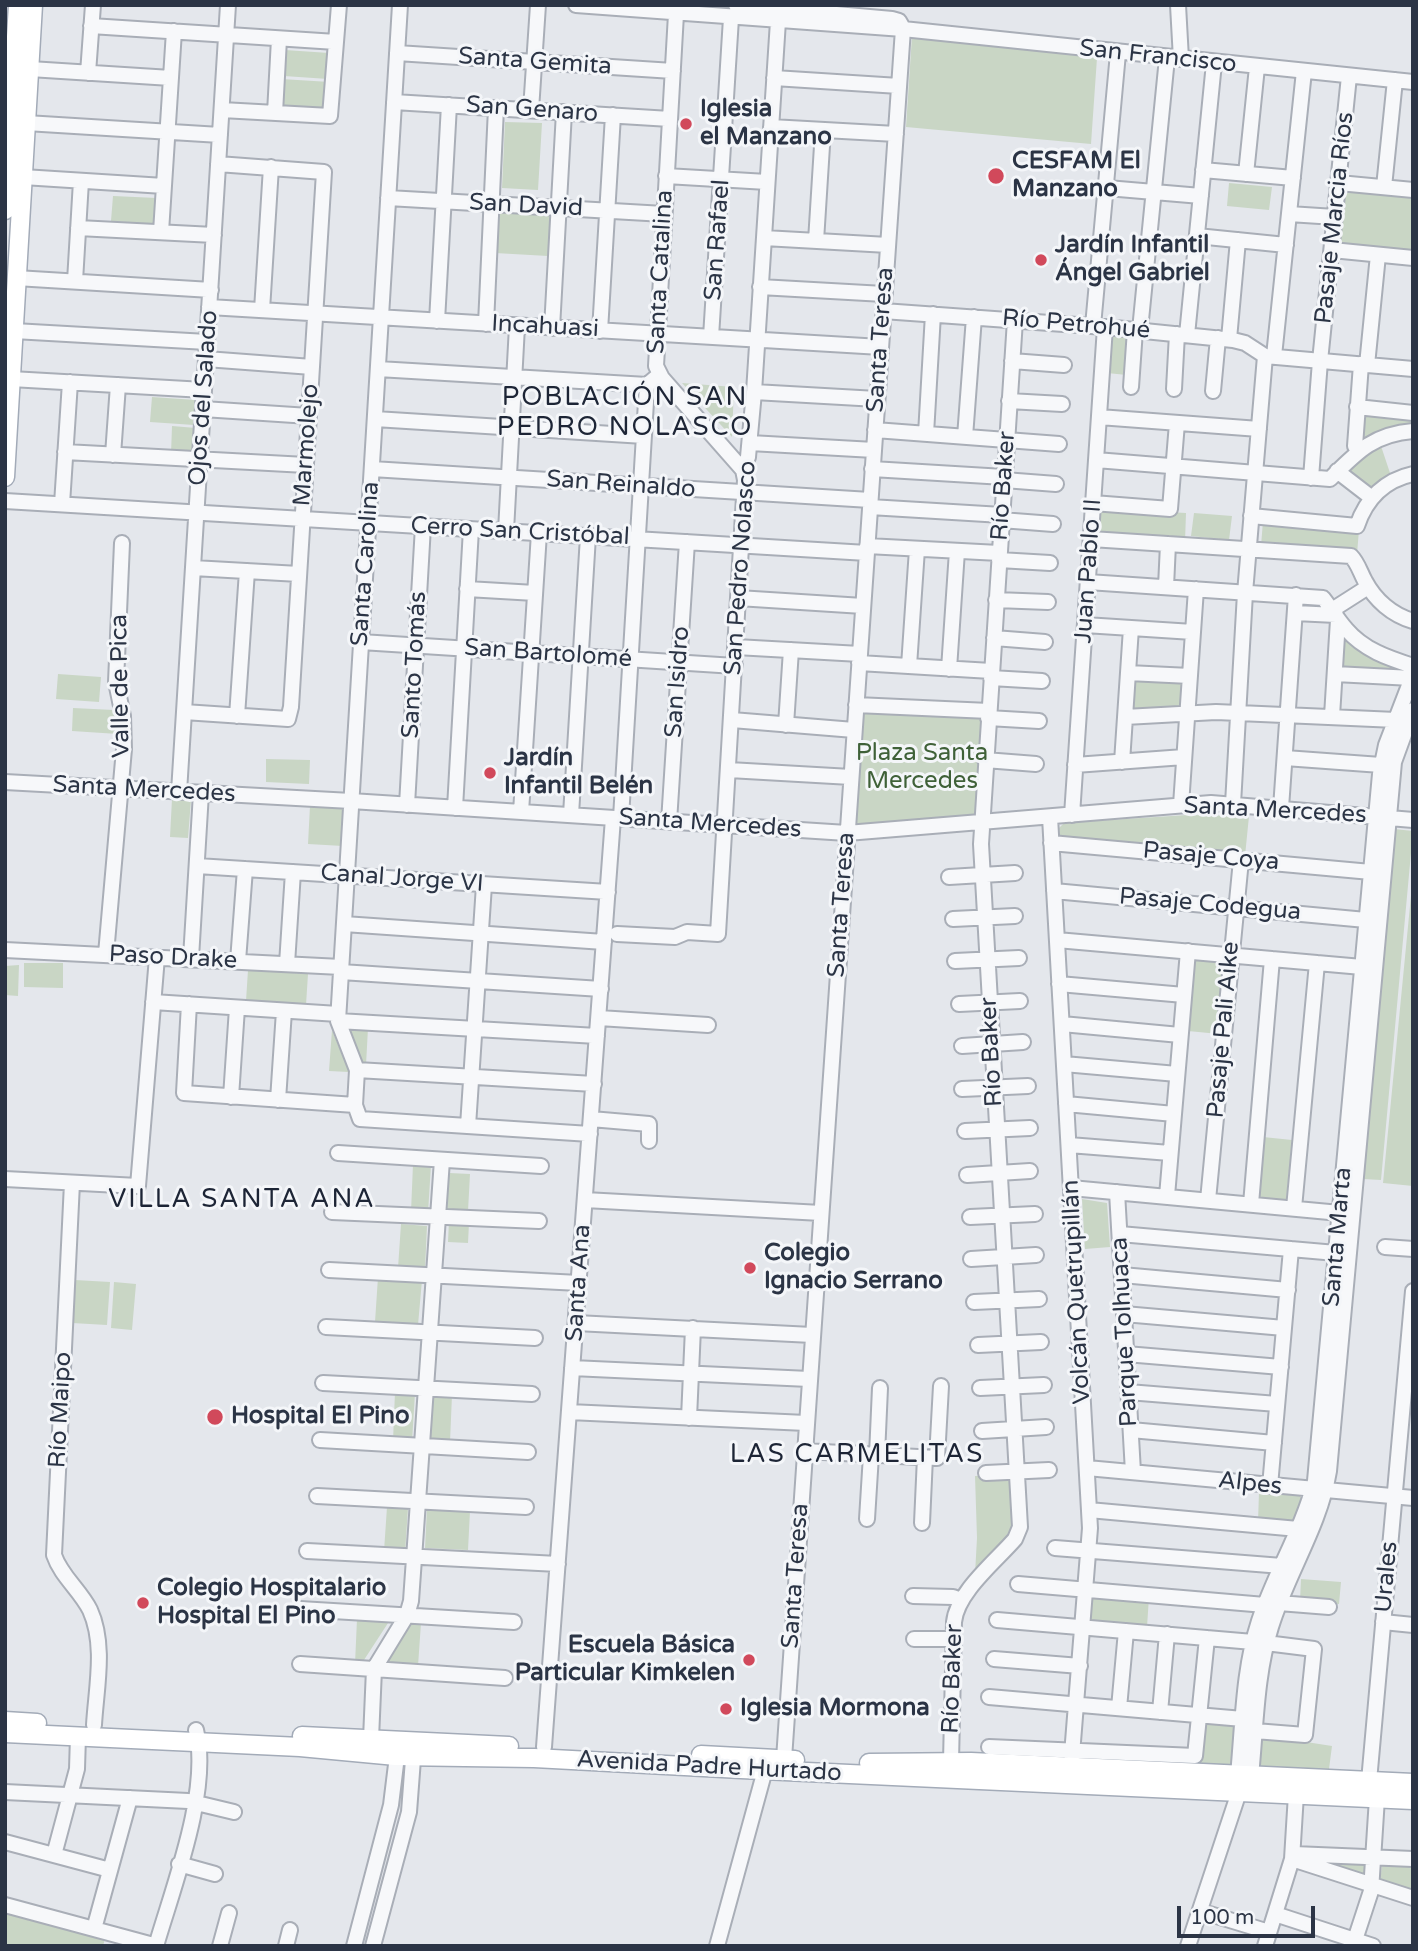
<!DOCTYPE html>
<meta charset="utf-8">
<style>
body{margin:0}
#map{position:relative;width:1418px;height:1951px;overflow:hidden;background:#e4e7ec;font-family:"Varela Round",sans-serif}
canvas{display:block}
.frame{position:absolute;inset:0;border:7px solid #2b3445;pointer-events:none}
.scale{position:absolute;left:1177px;top:1906px;width:138px;height:32px;box-sizing:border-box;border:4px solid #2b3445;border-top:0;padding-left:9px;font-size:21px;line-height:24px;white-space:nowrap;color:#2b3445;-webkit-text-stroke:5px #f4f6f9;paint-order:stroke}
</style>
<div id="map">
<canvas width="1418" height="1951"></canvas>
<div class="frame"></div>
<div class="scale">100 m</div>
</div>
<script>
const g = document.querySelector('canvas').getContext('2d');
g.lineJoin = 'round';
function paint(path, color) {
  g.fillStyle = color;
  g.fill(path, 'evenodd');
}
function trace(path, color, width, dash) {
  g.strokeStyle = color;
  g.lineWidth = width;
  g.lineCap = dash ? 'butt' : 'round';
  g.setLineDash(dash || []);
  g.stroke(path);
}
function write(font, color, halo, rows, align = 'center') {
  g.font = font + ' "Varela Round",sans-serif';
  g.lineWidth = 6;
  g.setLineDash([]);
  g.textBaseline = 'middle';
  g.strokeStyle = halo;
  g.fillStyle = color;
  for (const [text, x, y, turn = 0] of rows) {
    g.save();
    g.translate(x, y);
    g.rotate((+turn || 0) * Math.PI / 180);
    g.textAlign = isNaN(turn) ? turn : align;
    if (halo) g.strokeText(text, 0, 0);
    g.fillText(text, 0, 0);
    g.restore();
  }
}
paint(new Path2D(`
 M 912,36 L 1097,58 L 1091,144 L 906,127 Z
 M 285,50 L 329,53 L 328,79 L 284,76 Z
 M 281,79 L 330,82 L 328,114 L 279,110 Z
 M 505,122 L 542,123 L 538,190 L 502,188 Z
 M 1229,183 L 1272,187 L 1269,210 L 1227,206 Z
 M 1352,191 L 1413,196 L 1413,250 L 1409,252 L 1344,247 L 1339,241 L 1344,194 Z
 M 113,196 L 157,198 L 155,224 L 111,221 Z
 M 498,208 L 551,212 L 548,256 L 495,253 Z
 M 1112,332 L 1132,334 L 1127,375 L 1107,373 Z
 M 682,383 L 734,387 L 732,437 Z
 M 152,397 L 196,400 L 194,425 L 150,422 Z
 M 1363,412 L 1413,417 L 1413,426 L 1377,434 L 1360,441 Z
 M 172,426 L 196,428 L 194,455 L 171,454 Z
 M 1381,446 L 1392,479 L 1371,493 L 1344,471 L 1360,456 Z
 M 1100,508 L 1186,513 L 1185,542 L 1098,537 Z
 M 1194,513 L 1232,516 L 1229,540 L 1191,536 Z
 M 1263,521 L 1359,530 L 1357,554 L 1261,546 Z
 M 1343,629 C 1364,655 1377,660 1408,669 L 1407,673 L 1341,668 Z
 M 58,674 L 101,677 L 99,702 L 56,699 Z
 M 1133,676 L 1186,679 L 1183,709 L 1130,714 Z
 M 73,708 L 114,710 L 118,734 L 72,731 Z
 M 863,709 L 987,716 L 978,821 L 856,826 Z
 M 266,759 L 310,760 L 309,784 L 266,782 Z
 M 172,799 L 191,800 L 188,838 L 170,837 Z
 M 310,806 L 345,808 L 343,846 L 308,844 Z
 M 1187,815 L 1249,816 L 1245,856 L 1060,841 L 1059,828 L 1064,823 Z
 M 1394,829 L 1413,831 L 1381,1180 L 1363,1179 Z
 M 1413,875 L 1413,1186 L 1383,1183 Z
 M 1193,959 L 1224,961 L 1219,1034 L 1188,1031 Z
 M 24,963 L 63,963 L 63,988 L 24,987 Z
 M 19,965 L 18,996 L 5,995 L 5,966 Z
 M 248,970 L 308,974 L 306,1005 L 246,1001 Z
 M 347,1026 L 368,1028 L 366,1065 L 361,1064 Z
 M 332,1030 L 349,1072 L 329,1071 Z
 M 1263,1137 L 1292,1140 L 1286,1201 L 1257,1199 Z
 M 413,1164 L 431,1165 L 428,1213 L 411,1212 Z
 M 449,1173 L 470,1174 L 468,1211 L 447,1210 Z
 M 1082,1199 L 1107,1203 L 1110,1247 L 1085,1249 Z
 M 449,1221 L 469,1223 L 468,1243 L 448,1242 Z
 M 401,1224 L 427,1226 L 425,1270 L 398,1268 Z
 M 378,1277 L 422,1280 L 418,1325 L 375,1322 Z
 M 75,1280 L 110,1282 L 107,1325 L 72,1323 Z
 M 114,1282 L 136,1284 L 132,1330 L 111,1328 Z
 M 395,1392 L 415,1393 L 412,1442 L 393,1441 Z
 M 433,1394 L 452,1395 L 450,1442 L 430,1440 Z
 M 1011,1475 L 1015,1520 L 1011,1531 L 975,1574 L 977,1538 L 975,1476 Z
 M 1259,1492 L 1298,1494 L 1302,1498 L 1292,1525 L 1258,1522 Z
 M 387,1507 L 408,1508 L 405,1553 L 384,1551 Z
 M 427,1508 L 470,1511 L 468,1550 L 425,1548 Z
 M 1301,1579 L 1341,1582 L 1339,1604 L 1300,1601 Z
 M 1092,1592 L 1149,1597 L 1147,1627 L 1089,1622 Z
 M 357,1619 L 390,1620 L 362,1663 L 355,1664 Z
 M 412,1622 L 421,1623 L 418,1666 L 384,1666 Z
 M 1203,1723 L 1235,1726 L 1231,1765 L 1200,1763 Z
 M 1261,1735 L 1332,1746 L 1329,1769 L 1259,1766 Z
 M 1311,1860 L 1367,1862 L 1366,1879 Z
 M 1382,1864 L 1413,1865 L 1413,1894 L 1380,1884 Z
 M 5,1907 L 106,1935 L 103,1946 L 5,1946 Z`), '#c9d6c5');
const minor = new Path2D(`
 M 400,5 L 338,1021 L 357,1070 L 355,1105 L 360,1119 L 590,1134
 M 576,5 L 903,29 L 1413,82
 M 736,5 L 892,19 L 899,21 L 903,28
 M 1178,5 L 1181,59
 M 676,14 L 656,366 L 662,378 L 743,470
 M 91,26 L 336,42
 M 397,53 L 673,71
 M 30,69 L 171,78
 M 88,73 L 93,5
 M 774,78 L 899,86
 M 394,102 L 670,119
 M 222,110 L 330,116 L 339,5
 M 531,110 L 538,5
 M 275,113 L 279,39
 M 26,123 L 220,135
 M 771,127 L 896,134
 M 1203,170 L 1293,178
 M 1246,174 L 1257,67
 M 666,176 L 767,182
 M 23,177 L 164,186
 M 1339,183 L 1413,190
 M 1384,187 L 1395,80
 M 1107,188 L 1201,196
 M 388,198 L 664,214
 M 1289,214 L 1335,217
 M 78,228 L 214,235
 M 161,232 L 174,31
 M 1197,236 L 1286,245
 M 764,238 L 888,245
 M 816,241 L 823,130
 M 1332,250 L 1413,258
 M 16,278 L 211,290
 M 75,281 L 81,181
 M 760,287 L 884,294
 M 209,307 L 881,347
 M 262,310 L 271,167
 M 883,311 L 1105,327 L 1233,340 L 1245,343 L 1265,356 L 1413,369
 M 437,321 L 449,105
 M 486,324 L 496,108
 M 1093,326 L 1118,53
 M 552,328 L 564,112
 M 1140,330 L 1167,58
 M 14,331 L 207,342
 M 600,331 L 613,115
 M 1187,335 L 1214,63
 M 711,337 L 731,18
 M 1229,339 L 1238,240
 M 1274,356 L 1304,71
 M 206,359 L 312,367
 M 1012,361 L 1064,365
 M 1367,365 L 1378,255
 M 378,369 L 647,385
 M 11,379 L 204,390
 M 1131,387 L 1135,330
 M 1174,389 L 1177,334
 M 1213,391 L 1218,338
 M 754,392 L 877,399
 M 1009,401 L 1062,404
 M 1357,407 L 1413,413
 M 203,409 L 309,416
 M 1099,417 L 1259,429
 M 375,419 L 644,436
 M 875,430 L 1059,444
 M 926,434 L 933,314
 M 965,437 L 974,317
 M 750,443 L 874,450
 M 1358,450 L 1355,446 L 1361,364
 M 65,452 L 306,465
 M 113,455 L 118,385
 M 1096,460 L 1330,479 C 1356,453 1373,434 1413,431
 M 372,469 L 870,500
 M 872,469 L 1004,477
 M 1337,471 L 1372,498
 M 1311,478 L 1320,361 L 1349,76
 M 1004,480 L 1056,484
 M 5,501 L 867,553
 M 1093,503 L 1170,509 L 1177,423
 M 62,504 L 70,382
 M 870,507 L 1002,515
 M 1251,516 L 1357,526 C 1366,499 1385,480 1413,474
 M 1001,520 L 1053,524
 M 506,531 L 517,326
 M 1091,539 L 1351,556 C 1358,563 1360,572 1365,581 C 1375,600 1392,615 1413,621
 M 867,546 L 999,553
 M 999,560 L 1050,563
 M 193,568 L 299,574
 M 1088,582 L 1323,598 C 1331,608 1337,619 1346,629 C 1364,650 1388,658 1413,666
 M 1166,587 L 1168,544
 M 467,589 L 535,593
 M 738,598 L 863,606
 M 996,600 L 1048,602
 M 1332,610 L 1368,587
 M 1295,613 L 1336,615
 M 1085,625 L 1193,632
 M 994,638 L 1045,642
 M 361,642 L 735,666
 M 736,647 L 860,654
 M 859,663 L 991,671
 M 909,666 L 917,549
 M 949,669 L 957,551
 M 1128,673 L 1190,676
 M 1335,674 L 1412,678
 M 991,678 L 1042,681
 M 856,705 L 989,711
 M 184,712 L 288,719 L 291,707 L 324,172 L 218,164
 M 237,716 L 247,571
 M 1332,716 L 1338,620
 M 1125,717 L 1216,712 L 1396,720
 M 988,718 L 1039,721
 M 732,720 L 854,730
 M 786,725 L 791,650
 M 1285,758 L 1381,765
 M 985,760 L 1036,764
 M 1122,762 L 1131,628
 M 1075,765 L 1184,757
 M 729,770 L 851,777
 M 5,782 L 351,801 L 847,833 L 1211,803 L 1413,820
 M 179,792 L 228,5
 M 1233,804 L 1245,593 L 1265,356
 M 407,805 L 423,526
 M 1181,805 L 1196,589
 M 455,808 L 471,529
 M 1281,808 L 1296,595
 M 521,812 L 539,533
 M 571,815 L 588,536
 M 1072,815 L 1105,327
 M 1050,817 L 1090,1528 L 1071,1767
 M 621,818 L 647,385 L 659,375
 M 669,822 L 687,542
 M 1051,843 L 1371,872
 M 197,866 L 608,892
 M 949,877 L 1015,873
 M 1054,891 L 1366,920
 M 953,919 L 1015,916
 M 344,924 L 604,942
 M 617,934 L 675,937 L 687,932 L 718,934 L 745,480 L 743,470 L 748,457 L 754,392 L 778,21
 M 1057,940 L 1362,967
 M 5,950 L 341,967
 M 106,954 L 124,749 L 123,716 L 116,682 L 122,543
 M 191,958 L 201,793
 M 238,961 L 245,869
 M 955,961 L 1019,958
 M 287,964 L 293,872
 M 341,972 L 601,989
 M 1059,984 L 1184,995
 M 153,1002 L 338,1014
 M 189,1004 L 184,1093 L 355,1105
 M 959,1004 L 1020,1001
 M 599,1018 L 708,1025
 M 338,1021 L 597,1036
 M 1062,1024 L 1180,1035
 M 962,1046 L 1023,1042
 M 1064,1064 L 1177,1074
 M 357,1070 L 594,1084
 M 962,1089 L 1028,1086
 M 231,1097 L 237,1008
 M 278,1100 L 284,1011
 M 1066,1104 L 1174,1114
 M 591,1119 L 649,1124 L 649,1141
 M 468,1126 L 484,885
 M 965,1131 L 1030,1128
 M 1069,1145 L 1170,1153
 M 338,1153 L 541,1166
 M 967,1175 L 1030,1171
 M 5,1179 L 138,1186 L 157,957
 M 72,1183 L 54,1555 C 61,1576 80,1590 90,1610 C 106,1645 96,1689 94,1725
 M 1071,1188 L 1340,1213
 M 1117,1192 L 1133,1472
 M 1167,1196 L 1188,951
 M 585,1200 L 821,1213
 M 1208,1200 L 1241,860
 M 1251,1204 L 1272,959
 M 1294,1208 L 1317,963
 M 332,1212 L 539,1221
 M 970,1217 L 1035,1214
 M 1120,1234 L 1336,1253
 M 1385,1247 L 1413,1249
 M 971,1259 L 1036,1255
 M 329,1270 L 579,1283
 M 1122,1275 L 1288,1290
 M 974,1302 L 1039,1299
 M 1124,1314 L 1284,1328
 M 576,1323 L 812,1335
 M 326,1327 L 535,1338
 M 978,1345 L 1041,1342
 M 1126,1354 L 1281,1367
 M 572,1368 L 809,1379
 M 323,1383 L 532,1394
 M 980,1388 L 1044,1385
 M 1128,1392 L 1277,1404
 M 569,1412 L 806,1423
 M 689,1418 L 693,1328
 M 1131,1430 L 1274,1443
 M 982,1431 L 1046,1427
 M 320,1440 L 528,1452
 M 804,1451 L 937,1458 L 941,1386
 M 877,1455 L 880,1388
 M 1087,1468 L 1413,1498
 M 986,1473 L 1049,1470
 M 1270,1486 L 1291,1249
 M 317,1496 L 526,1507
 M 1089,1510 L 1298,1529
 M 867,1519 L 871,1455
 M 922,1523 L 925,1457
 M 1055,1548 L 1282,1566
 M 307,1551 L 558,1564
 M 1018,1584 L 1265,1605
 M 913,1596 L 953,1597 L 961,1600
 M 1279,1603 L 1329,1607
 M 300,1609 L 514,1622
 M 997,1620 L 1253,1642
 M 1383,1622 L 1413,1625
 M 914,1639 L 953,1639
 M 994,1659 L 1080,1666
 M 300,1664 L 505,1678
 M 989,1697 L 1243,1719
 M 1119,1708 L 1126,1631
 M 1160,1712 L 1167,1634
 M 1255,1731 L 1305,1735 L 1314,1649 L 1266,1643
 M 371,1739 L 374,1669 L 407,1615 L 411,1601 L 442,1160
 M 544,1747 L 613,818
 M 989,1747 L 1195,1756 L 1207,1638
 M 951,1762 L 954,1622 C 957,1592 996,1561 1015,1539 L 1020,1527 L 981,844 L 1015,320
 M 1369,1781 L 1413,1291
 M 1247,1783 L 1251,1776 C 1256,1726 1256,1675 1271,1627 C 1287,1574 1320,1526 1329,1471 L 1394,762 L 1413,710
 M 5,1792 L 188,1801 L 234,1812
 M 5,1842 L 110,1870
 M 1294,1854 L 1413,1859
 M 54,1855 L 77,1769 L 78,1736
 M 1292,1859 L 1413,1898
 M 179,1864 L 215,1874
 M 5,1905 L 157,1946
 M 1200,1911 L 1269,1932
 M 1275,1914 L 1373,1946
 M 94,1929 L 130,1798
 M 156,1946 C 173,1887 211,1790 196,1730
 M 220,1946 L 229,1913
 M 286,1946 L 290,1930
 M 354,1946 L 391,1805 L 398,1748
 M 373,1946 L 409,1812 L 414,1746
 M 717,1946 L 765,1770 L 784,1759 L 903,29
 M 1188,1946 L 1239,1792 L 1238,1775 C 1243,1724 1243,1670 1259,1621 C 1275,1573 1302,1530 1315,1481 L 1380,774 L 1386,745 L 1413,675
 M 1265,1946 L 1292,1859 L 1296,1794
 M 1353,1946 L 1371,1891 L 1377,1798`);
const major = new Path2D(`
 M 5,210 L 18,5
 M 5,477 L 33,5
 M 5,1721 L 37,1723
 M 5,1733 L 300,1747 L 396,1756 L 534,1758 L 741,1769 L 1413,1800
 M 302,1736 L 509,1746
 M 701,1755 L 795,1760
 M 869,1763 L 971,1762 L 1413,1783`);
trace(minor, '#a9aeb7', 18);
trace(major, '#a3abb8', 21);
trace(minor, '#f7f8fa', 14);
trace(major, '#fff', 18);
for (const [x, y, r, color] of [
 [686,124,7,"#d1495b"],
 [996,176,9,"#d1495b"],
 [1041,260,7,"#d1495b"],
 [490,773,7,"#d1495b"],
 [750,1268,7,"#d1495b"],
 [215,1417,9,"#d1495b"],
 [143,1603,7,"#d1495b"],
 [749,1660,7,"#d1495b"],
 [726,1709,7,"#d1495b"]
]) {
  const dot = new Path2D();
  dot.arc(x, y, r, 0, 2 * Math.PI);
  g.fillStyle = color;
  g.fill(dot);
  trace(dot, '#f4f6f9', 2.5);
}
write('24px', '#2b3445', '#f4f6f9', [
 ["San Francisco",1158,57,6],
 ["Santa Gemita",535,62,4],
 ["San Genaro",532,110,4],
 ["San David",526,206,3],
 ["Pasaje Marcia Ríos",1335,218,-84],
 ["San Rafael",718,240,-86],
 ["Santa Catalina",661,272,-87],
 ["Río Petrohué",1076,325,5],
 ["Incahuasi",545,327,3],
 ["Santa Teresa",881,340,-86],
 ["Ojos del Salado",204,398,-86],
 ["Marmolejo",307,445,-86],
 ["San Reinaldo",621,485,4],
 ["Río Baker",1004,486,-86],
 ["Cerro San Cristóbal",520,532,3],
 ["Santa Carolina",366,564,-86],
 ["San Pedro Nolasco",741,568,-86],
 ["Juan Pablo II",1089,571,-86],
 ["San Bartolomé",548,654,4],
 ["Santo Tomás",415,665,-87],
 ["San Isidro",678,682,-86],
 ["Valle de Pica",121,686,-91],
 ["Santa Mercedes",144,790,3],
 ["Santa Mercedes",1275,811,3],
 ["Santa Mercedes",710,824,4],
 ["Pasaje Coya",1211,857,5],
 ["Canal Jorge VI",402,879,4],
 ["Santa Teresa",842,905,-86],
 ["Pasaje Codegua",1210,905,5],
 ["Paso Drake",173,958,3],
 ["Pasaje Pali Aike",1224,1030,-85],
 ["Río Baker",992,1052,-93],
 ["Santa Marta",1338,1237,-85],
 ["Santa Ana",579,1283,-86],
 ["Volcán Quetrupillán",1077,1292,-93],
 ["Parque Tolhuaca",1125,1332,-93],
 ["Río Maipo",61,1410,-87],
 ["Alpes",1250,1484,6],
 ["Santa Teresa",796,1576,-86],
 ["Urales",1387,1577,-85],
 ["Río Baker",953,1679,-88],
 ["Avenida Padre Hurtado",709,1767,3]
]);
write('bold 24px', '#2b3445', '#f4f6f9', [
 ["Iglesia",700,110],
 ["el Manzano",700,138],
 ["CESFAM El",1012,162],
 ["Manzano",1012,190],
 ["Jardín Infantil",1055,246],
 ["Ángel Gabriel",1055,274],
 ["Jardín",504,759],
 ["Infantil Belén",504,787],
 ["Colegio",764,1254],
 ["Ignacio Serrano",764,1282],
 ["Hospital El Pino",231,1417],
 ["Colegio Hospitalario",157,1589],
 ["Hospital El Pino",157,1617],
 ["Escuela Básica",735,1646,"right"],
 ["Particular Kimkelen",735,1674,"right"],
 ["Iglesia Mormona",740,1709]
], 'left');
write('24px', '#3f6138', '#f4f6f9', [
 ["Plaza Santa",922,754],
 ["Mercedes",922,782]
]);
g.letterSpacing = '2px';
write('26px', '#1d2536', '#f4f6f9', [
 ["POBLACIÓN SAN",625,398],
 ["PEDRO NOLASCO",625,428],
 ["VILLA SANTA ANA",242,1200],
 ["LAS CARMELITAS",857,1455]
]);
g.letterSpacing = '0px';
</script>
